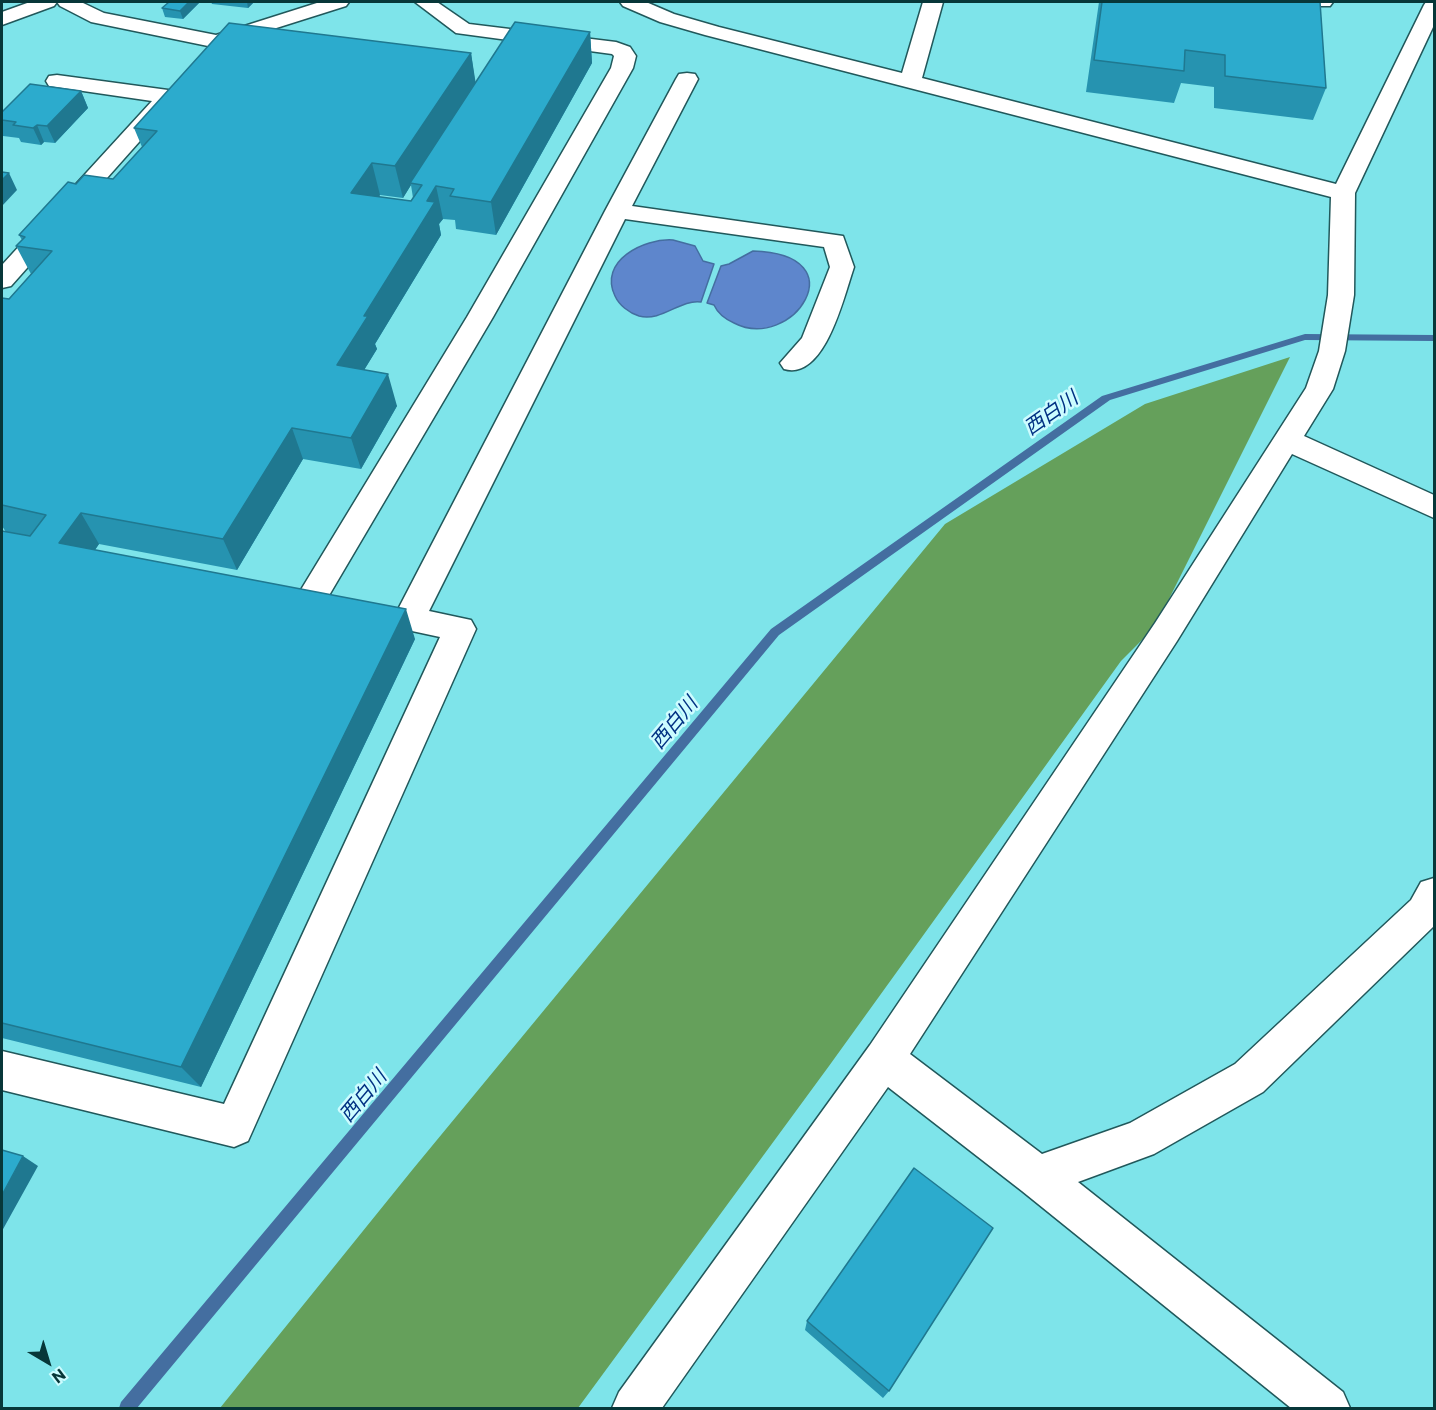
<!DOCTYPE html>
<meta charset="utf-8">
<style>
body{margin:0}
#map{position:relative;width:1436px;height:1410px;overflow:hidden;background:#7ee4ea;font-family:Commissioner,sans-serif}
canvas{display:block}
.frame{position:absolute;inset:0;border:3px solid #073739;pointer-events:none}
.north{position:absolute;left:18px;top:1332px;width:60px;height:60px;-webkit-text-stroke:4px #cdfcff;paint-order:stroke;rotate:142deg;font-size:16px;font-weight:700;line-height:24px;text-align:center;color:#073739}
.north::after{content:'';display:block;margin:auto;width:21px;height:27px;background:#073739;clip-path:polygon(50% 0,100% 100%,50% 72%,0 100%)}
</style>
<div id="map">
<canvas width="1436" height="1410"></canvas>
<div class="frame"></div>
<div class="north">N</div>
</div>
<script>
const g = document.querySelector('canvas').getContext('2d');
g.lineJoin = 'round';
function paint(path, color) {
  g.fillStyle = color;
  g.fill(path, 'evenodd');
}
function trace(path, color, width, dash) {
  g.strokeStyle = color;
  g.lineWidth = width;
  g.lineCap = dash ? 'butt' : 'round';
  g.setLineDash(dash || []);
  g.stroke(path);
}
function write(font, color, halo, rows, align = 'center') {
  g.font = font + ' Commissioner,"Noto Sans JP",sans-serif';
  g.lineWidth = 5;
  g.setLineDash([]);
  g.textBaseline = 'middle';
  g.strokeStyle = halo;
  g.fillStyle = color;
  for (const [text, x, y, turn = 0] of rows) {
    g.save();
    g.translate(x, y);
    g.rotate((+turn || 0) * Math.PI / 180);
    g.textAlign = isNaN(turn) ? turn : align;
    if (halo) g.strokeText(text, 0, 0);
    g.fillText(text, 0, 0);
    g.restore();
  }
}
paint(new Path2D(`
 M 1290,357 L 1155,627 L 1121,661 L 829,1066 L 578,1408 L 220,1408 L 413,1169 L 945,524 L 1145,404 Z`), '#65a05b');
const water = new Path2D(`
 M 673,240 L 695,246 L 703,261 L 714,264 L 701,302 C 680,299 662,322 639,316 C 629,313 619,305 615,296 C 598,261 644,238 673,240 Z
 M 753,251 C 860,254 792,353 734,323 C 725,319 718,314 714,305 L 707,303 L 721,266 L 729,264 Z`);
paint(water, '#5e86cc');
trace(water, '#446ea0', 1.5);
paint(new Path2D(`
 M 1305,334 L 1434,335 L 1434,341 L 1305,340 L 1110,400 L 779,635 L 137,1408 L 119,1408 L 121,1402 L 771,629 L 1102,396 Z`), '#446ea0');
const minor = new Path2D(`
 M 30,2 L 81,2 L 104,13 L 216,35 L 320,2 L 349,2 L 346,6 L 232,42 C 225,50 221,52 211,49 L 208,46 L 91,22 L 60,6 L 57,2 L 54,6 L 2,25 L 2,12 Z
 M 415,2 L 437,2 L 469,24 L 616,42 L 630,47 L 636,56 L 633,68 L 493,317 L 321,609 L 310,613 L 299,609 L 294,601 L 299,593 L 467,317 L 611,68 L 614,56 L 612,54 L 456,33 Z
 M 620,2 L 646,2 L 674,14 L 719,27 L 902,73 L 923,2 L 943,2 L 922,78 L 1336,184 L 1424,5 L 1426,2 L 1434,2 L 1434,25 L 1355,193 L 1354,295 L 1345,351 L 1333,389 L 1304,436 L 1434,495 L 1434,518 L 1292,454 L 1177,641 L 910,1054 L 1042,1154 L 1130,1123 L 1235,1064 L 1411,900 L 1421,882 L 1434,878 L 1434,926 L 1263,1092 L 1154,1154 L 1078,1182 L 1343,1392 L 1350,1408 L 1291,1408 L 1022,1191 L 888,1087 L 662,1408 L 612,1408 L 619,1392 L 870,1045 L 1155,623 L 1306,388 L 1319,351 L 1328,295 L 1331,197 L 705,35 L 660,22 L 623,6 Z
 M 1312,2 L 1333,2 L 1330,6 L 1315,6 Z
 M 687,73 L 695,74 L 698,79 L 632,206 L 843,236 L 854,267 C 844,296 825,381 784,369 L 780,363 L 802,338 L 830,267 L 824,247 L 625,219 L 429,611 L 471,620 L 476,629 L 248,1141 L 234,1147 L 2,1090 L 2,1051 L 224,1104 L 440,637 L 398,628 L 393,619 L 605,211 L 676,79 L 679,74 Z
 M 57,75 L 168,90 L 176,92 L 179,97 L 11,286 L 2,288 L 2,265 L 152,101 L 49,86 L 46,81 L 49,76 Z`);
trace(minor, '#21585b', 3);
paint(minor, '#fff');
paint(new Path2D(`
 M 200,2 L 183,19 L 165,17 L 162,8 Z
 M 211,2 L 254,2 L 248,8 L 212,4 Z
 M 1099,2 L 1320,2 L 1326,88 L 1313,120 L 1214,108 L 1214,87 L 1181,83 L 1174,103 L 1086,92 Z
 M 590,32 L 592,63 L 496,235 L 456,229 L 455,220 L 443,219 L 439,224 L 441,235 L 375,344 L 377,349 L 364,370 L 397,406 L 361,469 L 303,459 L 237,570 L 99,544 L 95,550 L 415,639 L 201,1087 L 2,1038 L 2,531 L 6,532 L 2,526 L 2,298 L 9,299 L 31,274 L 16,246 L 22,240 L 19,235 L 76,184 L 113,179 L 142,147 L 134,128 L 471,53 L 475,82 ZM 411,185 L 413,198 L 411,201 L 378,197 L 380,195 L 403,198 Z
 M 81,91 L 88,108 L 55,143 L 44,142 L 41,145 L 21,142 L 19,138 L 3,136 L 2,133 L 2,112 Z
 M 807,1321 L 889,1391 L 883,1398 L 805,1330 Z`), '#2693b0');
paint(new Path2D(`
 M 189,2 L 200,2 L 183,19 L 180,11 Z
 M 247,2 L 254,2 L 248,8 Z
 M 590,32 L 592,63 L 496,235 L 491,202 Z
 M 471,53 L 476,85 L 410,183 L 411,185 L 403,198 L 395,166 Z
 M 81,91 L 88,108 L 55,143 L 47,126 Z
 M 37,125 L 44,142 L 41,145 L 33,128 Z
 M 372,163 L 380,195 L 359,225 L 351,193 Z
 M 2,172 L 9,173 L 17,190 L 2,206 Z
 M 436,186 L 443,219 L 439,224 L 441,235 L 375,344 L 377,349 L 347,398 L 337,365 L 427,201 Z
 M 388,374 L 397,406 L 361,469 L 351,438 Z
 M 292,428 L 303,459 L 237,570 L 223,539 Z
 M 81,513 L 99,544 L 78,574 L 59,543 Z
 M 406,609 L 415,639 L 201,1087 L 181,1067 Z
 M 23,1156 L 38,1166 L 2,1231 L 2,1195 Z`), '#1f7890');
const building = new Path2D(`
 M 169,2 L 189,2 L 180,11 L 162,8 Z
 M 1102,2 L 1320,2 L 1326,88 L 1225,76 L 1225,55 L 1185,50 L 1184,71 L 1094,60 Z
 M 515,22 L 590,32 L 491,202 L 450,196 L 454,189 L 436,186 L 427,201 L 435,202 L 364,316 L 368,316 L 337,365 L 388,374 L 351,438 L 292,428 L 223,539 L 81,513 L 59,543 L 406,609 L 181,1067 L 2,1023 L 2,531 L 30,536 L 46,515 L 2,505 L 2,298 L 9,299 L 52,251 L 16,246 L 25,237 L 19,235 L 68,182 L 76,184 L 84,175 L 113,179 L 157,131 L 134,128 L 229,23 L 471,53 L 395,166 L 372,163 L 351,193 L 411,201 L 422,185 L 410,183 Z
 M 30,84 L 81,91 L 47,126 L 37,125 L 33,128 L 13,125 L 16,122 L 2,120 L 2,112 Z
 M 2,172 L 9,173 L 2,180 Z
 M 2,1150 L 23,1156 L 2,1195 Z
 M 914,1168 L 993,1228 L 889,1391 L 807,1321 Z`);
paint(building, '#2cabcd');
trace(building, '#1f7890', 1.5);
write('italic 20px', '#013183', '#cdfcff', [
 ["西白川",1051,413,-35],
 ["西白川",674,723,-50],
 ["西白川",363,1096,-50]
]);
</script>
